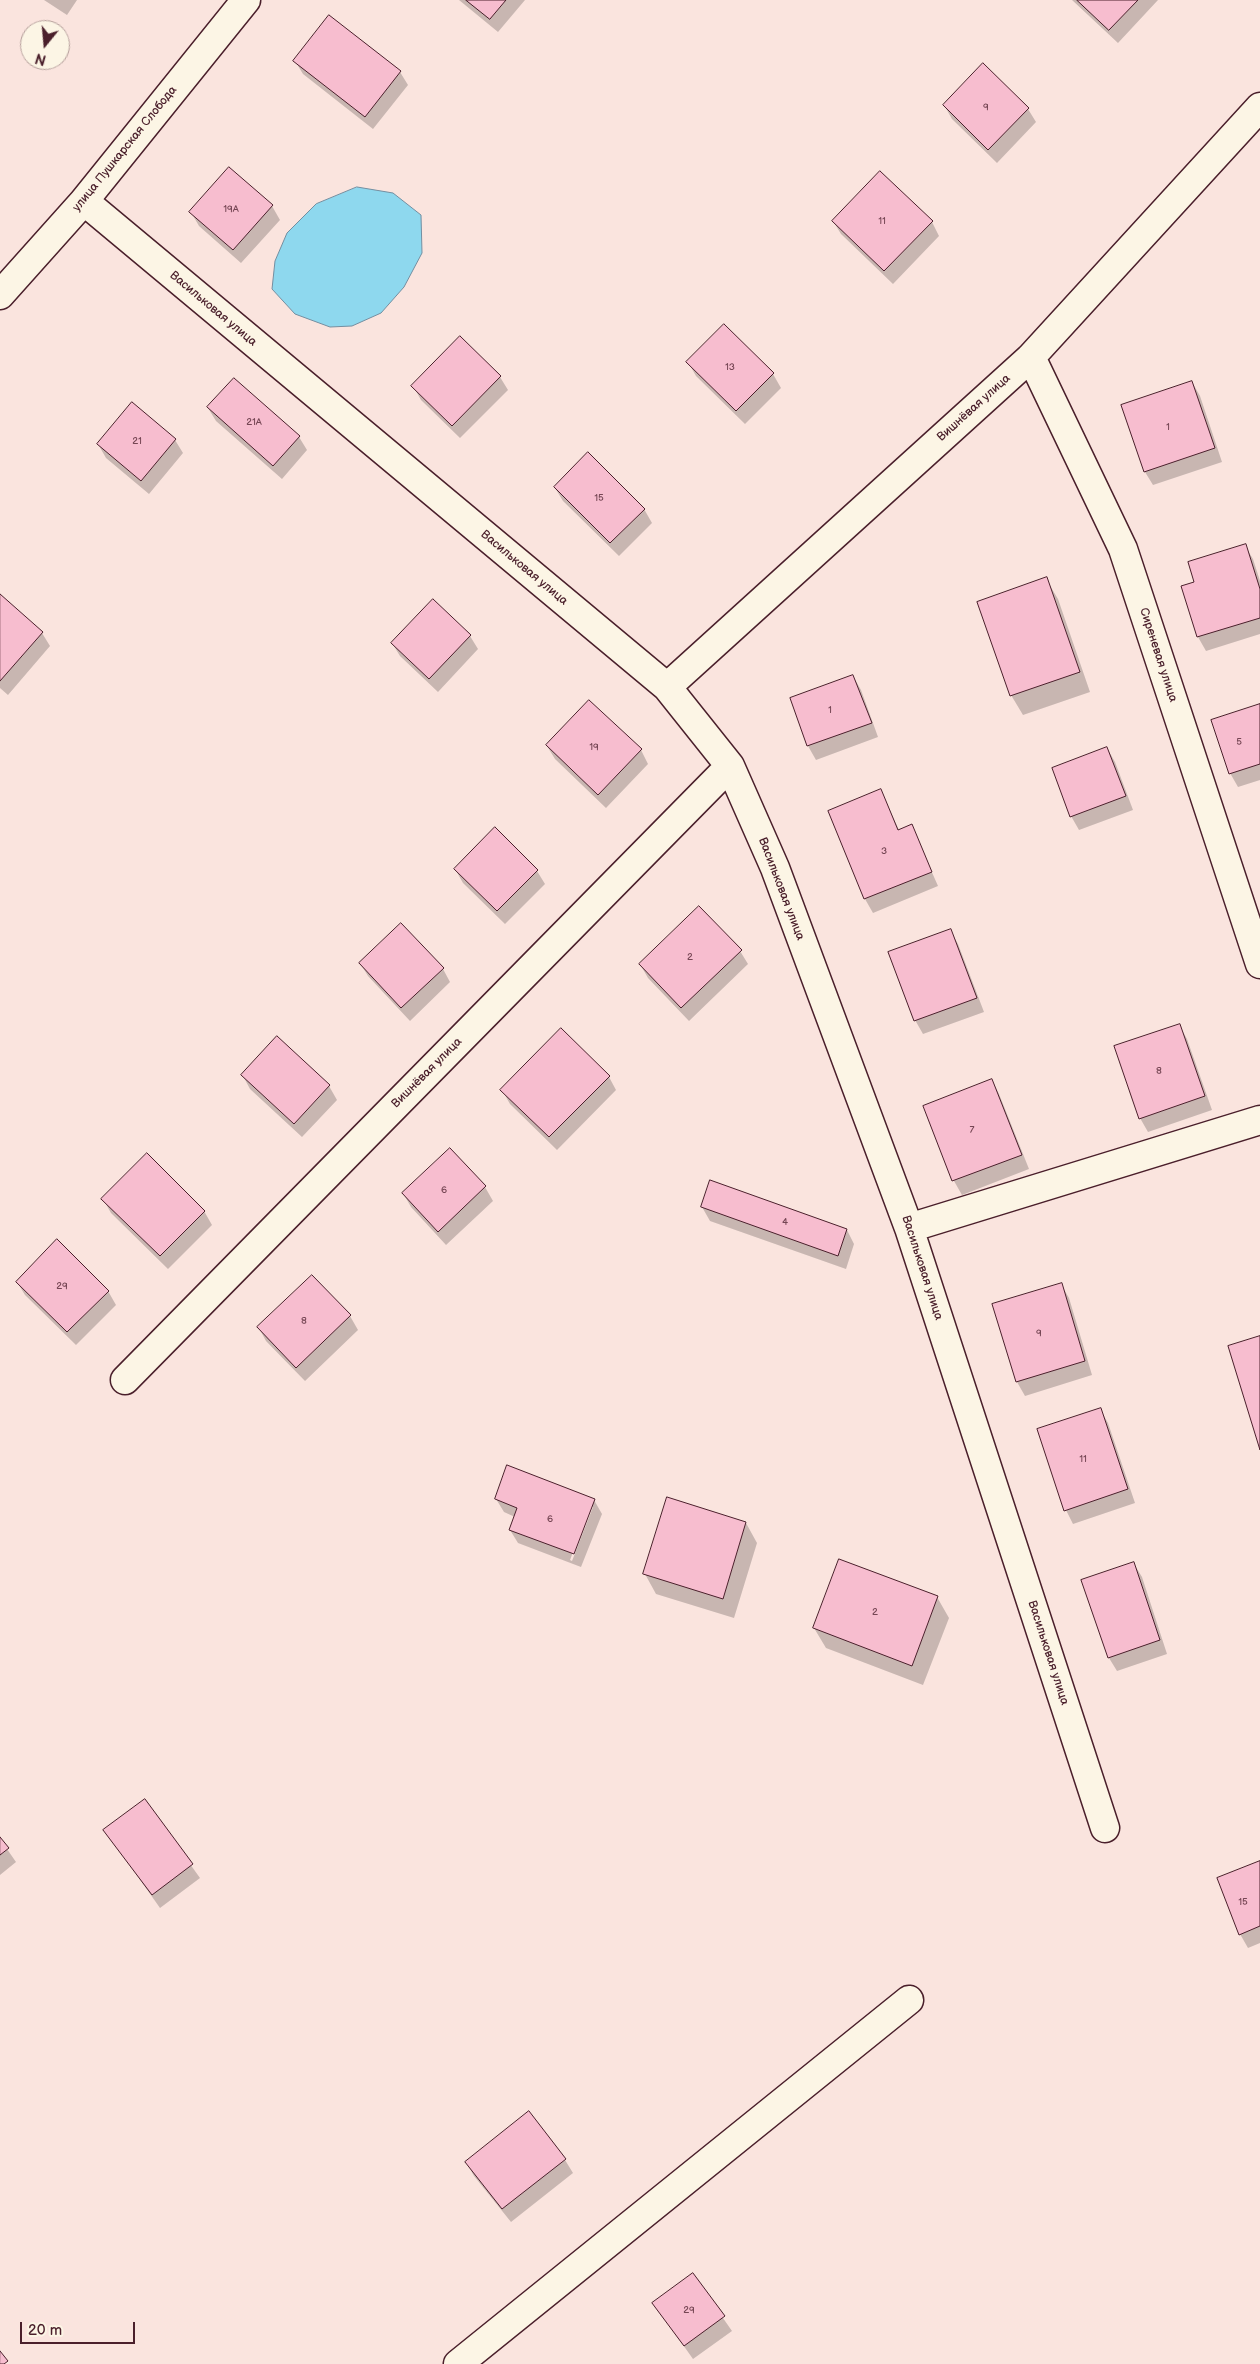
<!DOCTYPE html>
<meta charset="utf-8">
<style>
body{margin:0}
#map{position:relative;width:1260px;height:2364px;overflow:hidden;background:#fae4de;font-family:"Balsamiq Sans",sans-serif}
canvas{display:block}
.north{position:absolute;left:20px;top:20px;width:50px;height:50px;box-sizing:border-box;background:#fcf5e5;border:1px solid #b59f9b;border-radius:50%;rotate:197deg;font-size:14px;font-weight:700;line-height:20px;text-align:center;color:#4a1f2b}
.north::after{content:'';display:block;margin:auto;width:18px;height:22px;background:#4a1f2b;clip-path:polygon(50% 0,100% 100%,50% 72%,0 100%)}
.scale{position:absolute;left:20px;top:2322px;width:115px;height:22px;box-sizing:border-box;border:2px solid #4a1f2b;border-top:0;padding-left:6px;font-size:15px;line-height:18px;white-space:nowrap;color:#4a1f2b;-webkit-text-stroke:4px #fcf5e5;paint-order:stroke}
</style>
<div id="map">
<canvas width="1260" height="2364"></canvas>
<div class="north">N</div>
<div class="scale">20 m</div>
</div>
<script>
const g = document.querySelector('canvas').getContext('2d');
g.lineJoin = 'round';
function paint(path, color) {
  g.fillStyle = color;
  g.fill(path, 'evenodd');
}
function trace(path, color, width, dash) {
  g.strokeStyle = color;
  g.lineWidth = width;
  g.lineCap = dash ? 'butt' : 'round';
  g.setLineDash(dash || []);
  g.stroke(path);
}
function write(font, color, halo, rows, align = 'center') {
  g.font = font + ' "Balsamiq Sans",sans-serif';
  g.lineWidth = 5;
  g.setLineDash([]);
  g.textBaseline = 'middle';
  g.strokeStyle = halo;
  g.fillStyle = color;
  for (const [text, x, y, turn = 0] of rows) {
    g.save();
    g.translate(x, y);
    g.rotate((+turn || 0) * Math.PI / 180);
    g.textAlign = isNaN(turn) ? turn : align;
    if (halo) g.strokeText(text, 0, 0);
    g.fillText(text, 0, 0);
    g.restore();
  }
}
const water = new Path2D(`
 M 357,187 L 393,193 L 421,215 L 422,253 L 404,287 L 381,313 L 352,326 L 330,327 L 295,314 L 272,289 L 275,261 L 287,233 L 316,204 Z`);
paint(water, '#8ed8ee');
trace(water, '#738ea0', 1);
paint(new Path2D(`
 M 44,0 L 77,0 L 67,15 Z
 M 459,0 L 525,0 L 498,32 Z
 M 1072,0 L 1158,0 L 1118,43 Z
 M 295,61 L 400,72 L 408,85 L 373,129 L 303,74 Z
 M 983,65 L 1028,109 L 1036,122 L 997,163 L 952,119 L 944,105 Z
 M 272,206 L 280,220 L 241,263 L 199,226 L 191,212 Z
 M 833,221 L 932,222 L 939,236 L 893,284 L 841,234 Z
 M 688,362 L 773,374 L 781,388 L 745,424 L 696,376 Z
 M 500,377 L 508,390 L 460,438 L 421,400 L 413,386 Z
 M 1192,382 L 1200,396 L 1222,462 L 1153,485 L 1145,472 Z
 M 208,408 L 299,437 L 307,450 L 282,479 L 216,421 Z
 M 175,440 L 183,453 L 149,494 L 106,458 L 98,444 Z
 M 555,488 L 644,509 L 652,523 L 619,556 L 563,501 Z
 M 1245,546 L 1253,559 L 1260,581 L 1260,634 L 1206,651 L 1198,637 L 1183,587 L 1195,582 Z
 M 1046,579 L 1058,599 L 1090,692 L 1023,715 L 1011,695 Z
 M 0,596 L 42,633 L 50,646 L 8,695 L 0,688 Z
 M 470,636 L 478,649 L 438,692 L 400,656 L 392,643 Z
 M 853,676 L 861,690 L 878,737 L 816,760 L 808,746 L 791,698 Z
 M 1260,705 L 1260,780 L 1238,787 L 1230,773 Z
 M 547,746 L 641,750 L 648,764 L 606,808 L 555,759 Z
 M 1107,748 L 1115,762 L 1133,810 L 1079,830 L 1071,816 Z
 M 881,791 L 899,830 L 911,825 L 938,886 L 873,913 L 865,899 L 830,812 Z
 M 455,869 L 537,871 L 545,884 L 505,924 L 463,883 Z
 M 950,930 L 958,944 L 984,1012 L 923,1034 L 915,1020 Z
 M 740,951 L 748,964 L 689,1021 L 648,978 L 640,964 Z
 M 360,963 L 443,969 L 450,982 L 410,1021 L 368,976 Z
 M 1179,1025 L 1187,1039 L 1212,1110 L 1148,1132 L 1140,1118 Z
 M 277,1038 L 329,1086 L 337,1100 L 302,1137 L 250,1089 L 243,1076 Z
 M 609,1077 L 616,1090 L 557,1150 L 510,1104 L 502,1090 Z
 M 992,1080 L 999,1094 L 1029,1169 L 962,1195 L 954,1181 L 925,1106 Z
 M 450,1150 L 485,1187 L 493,1201 L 446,1245 L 411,1207 L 403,1193 Z
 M 711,1182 L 847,1230 L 854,1244 L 846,1269 L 710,1221 L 702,1207 Z
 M 103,1199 L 204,1211 L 212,1225 L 168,1269 L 111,1213 Z
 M 312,1276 L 350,1316 L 358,1330 L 305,1381 L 266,1341 L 259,1328 Z
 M 17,1282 L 108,1291 L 116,1305 L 76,1345 L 25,1295 Z
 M 1061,1284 L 1069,1298 L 1092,1375 L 1025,1396 L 1017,1382 L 994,1305 Z
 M 1100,1409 L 1108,1423 L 1135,1503 L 1073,1524 L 1066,1510 Z
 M 496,1499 L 594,1500 L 602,1514 L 581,1567 L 518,1543 L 510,1530 L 515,1517 L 504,1512 ZM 590,1507 L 593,1507 L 572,1561 L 570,1560 Z
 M 746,1523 L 757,1543 L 734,1618 L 656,1594 L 645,1574 Z
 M 1134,1564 L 1142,1577 L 1167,1654 L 1117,1671 L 1109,1658 Z
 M 937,1597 L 949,1618 L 923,1685 L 826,1648 L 814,1628 Z
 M 145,1801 L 200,1878 L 160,1908 L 105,1830 Z
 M 0,1839 L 16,1862 L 0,1875 Z
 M 1260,1862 L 1260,1943 L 1248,1948 L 1240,1934 Z
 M 565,2160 L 573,2173 L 511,2222 L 474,2176 L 466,2162 Z
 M 693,2275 L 732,2331 L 693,2359 L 654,2304 Z`), '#0003');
const building = new Path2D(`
 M 466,0 L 506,0 L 490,19 Z
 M 1077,0 L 1138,0 L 1109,30 Z
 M 329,15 L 401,71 L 365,117 L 293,61 Z
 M 983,63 L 1029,108 L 988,150 L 943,105 Z
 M 229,167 L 273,205 L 233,250 L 189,212 Z
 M 880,171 L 933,221 L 884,271 L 832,221 Z
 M 724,324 L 774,373 L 736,411 L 686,362 Z
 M 460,336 L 501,376 L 452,426 L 411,386 Z
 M 234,378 L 300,436 L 273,466 L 207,407 Z
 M 1192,381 L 1215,448 L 1144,472 L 1121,405 Z
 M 132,402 L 176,439 L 141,481 L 97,444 Z
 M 588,452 L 645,509 L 610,543 L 554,487 Z
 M 1246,544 L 1260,589 L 1260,618 L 1197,637 L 1181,586 L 1194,582 L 1188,562 Z
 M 1047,577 L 1080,672 L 1010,696 L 977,602 Z
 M 0,594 L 43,632 L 0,681 Z
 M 433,599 L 471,635 L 429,679 L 391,643 Z
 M 853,675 L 872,723 L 807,746 L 790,698 Z
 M 589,700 L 642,749 L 598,795 L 546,745 Z
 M 1260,704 L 1260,764 L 1229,774 L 1211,720 Z
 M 1107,747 L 1126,796 L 1070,817 L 1052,768 Z
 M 881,789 L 898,830 L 912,824 L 932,872 L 864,899 L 828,811 Z
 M 495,827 L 538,870 L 497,911 L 454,869 Z
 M 699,906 L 742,950 L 681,1008 L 639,964 Z
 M 401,923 L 444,968 L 401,1008 L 359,963 Z
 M 951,929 L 977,998 L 914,1021 L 888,952 Z
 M 1180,1024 L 1205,1096 L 1139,1119 L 1114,1046 Z
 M 561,1028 L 610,1076 L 549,1137 L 500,1090 Z
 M 277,1036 L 330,1085 L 294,1124 L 241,1075 Z
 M 992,1079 L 1022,1155 L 952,1181 L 923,1106 Z
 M 450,1148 L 486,1186 L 438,1232 L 402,1193 Z
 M 147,1153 L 205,1211 L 160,1256 L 101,1199 Z
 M 710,1180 L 847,1229 L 838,1256 L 701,1207 Z
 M 57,1239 L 109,1291 L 67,1332 L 16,1282 Z
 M 312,1275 L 351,1315 L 296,1368 L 257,1327 Z
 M 1062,1283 L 1085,1361 L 1016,1382 L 992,1304 Z
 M 1260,1336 L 1260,1450 L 1228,1346 Z
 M 1101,1408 L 1128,1489 L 1064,1511 L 1037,1429 Z
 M 507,1465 L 595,1499 L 574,1554 L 509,1530 L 517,1508 L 495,1499 Z
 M 667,1497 L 746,1522 L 723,1599 L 643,1574 Z
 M 839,1559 L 938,1596 L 912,1666 L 813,1628 Z
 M 1134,1562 L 1160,1640 L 1108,1658 L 1081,1580 Z
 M 145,1799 L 193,1864 L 152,1895 L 103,1830 Z
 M 0,1837 L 9,1848 L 0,1855 Z
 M 1260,1861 L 1260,1926 L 1239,1935 L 1217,1878 Z
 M 529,2111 L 566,2159 L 502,2209 L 465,2162 Z
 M 693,2273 L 725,2316 L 684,2346 L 652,2303 Z
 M 0,2351 L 8,2361 L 4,2364 L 0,2364 Z`);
paint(building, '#f7bdcf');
trace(building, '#4a1f2b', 1);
const minor = new Path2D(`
 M 84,201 L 667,687 L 730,766 L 775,868 L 909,1228 L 1105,1828
 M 0,295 L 84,201 L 246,0
 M 1031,357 L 1123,549 L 1260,964
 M 667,687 L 1031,357 L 1260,107
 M 909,1228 L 1260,1120
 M 125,1380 L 730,766
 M 458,2364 L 909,2000`);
trace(minor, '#4a1f2b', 31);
trace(minor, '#fcf5e5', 28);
write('10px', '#754654', null, [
 ["9",986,107],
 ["19А",231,209],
 ["11",882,221],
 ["13",730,367],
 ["21А",254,422],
 ["1",1168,427],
 ["21",137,441],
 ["15",599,498],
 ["1",830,710],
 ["5",1239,742],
 ["19",594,747],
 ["3",884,851],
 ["2",690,957],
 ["8",1159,1071],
 ["7",972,1130],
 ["6",444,1190],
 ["4",785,1222],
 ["29",62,1286],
 ["8",304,1321],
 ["9",1039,1333],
 ["11",1083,1459],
 ["6",550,1519],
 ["2",875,1612],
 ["15",1243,1902],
 ["29",689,2310]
]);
write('12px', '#4a1f2b', '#fcf5e5', [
 ["улица Пушкарская Слобода",125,149,-51],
 ["Васильковая улица",213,309,40],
 ["Вишнёвая улица",974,408,-42],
 ["Васильковая улица",524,568,40],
 ["Сиреневая улица",1158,655,72],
 ["Васильковая улица",781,889,69],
 ["Вишнёвая улица",427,1073,-45],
 ["Васильковая улица",922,1268,72],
 ["Васильковая улица",1048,1653,72]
]);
</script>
